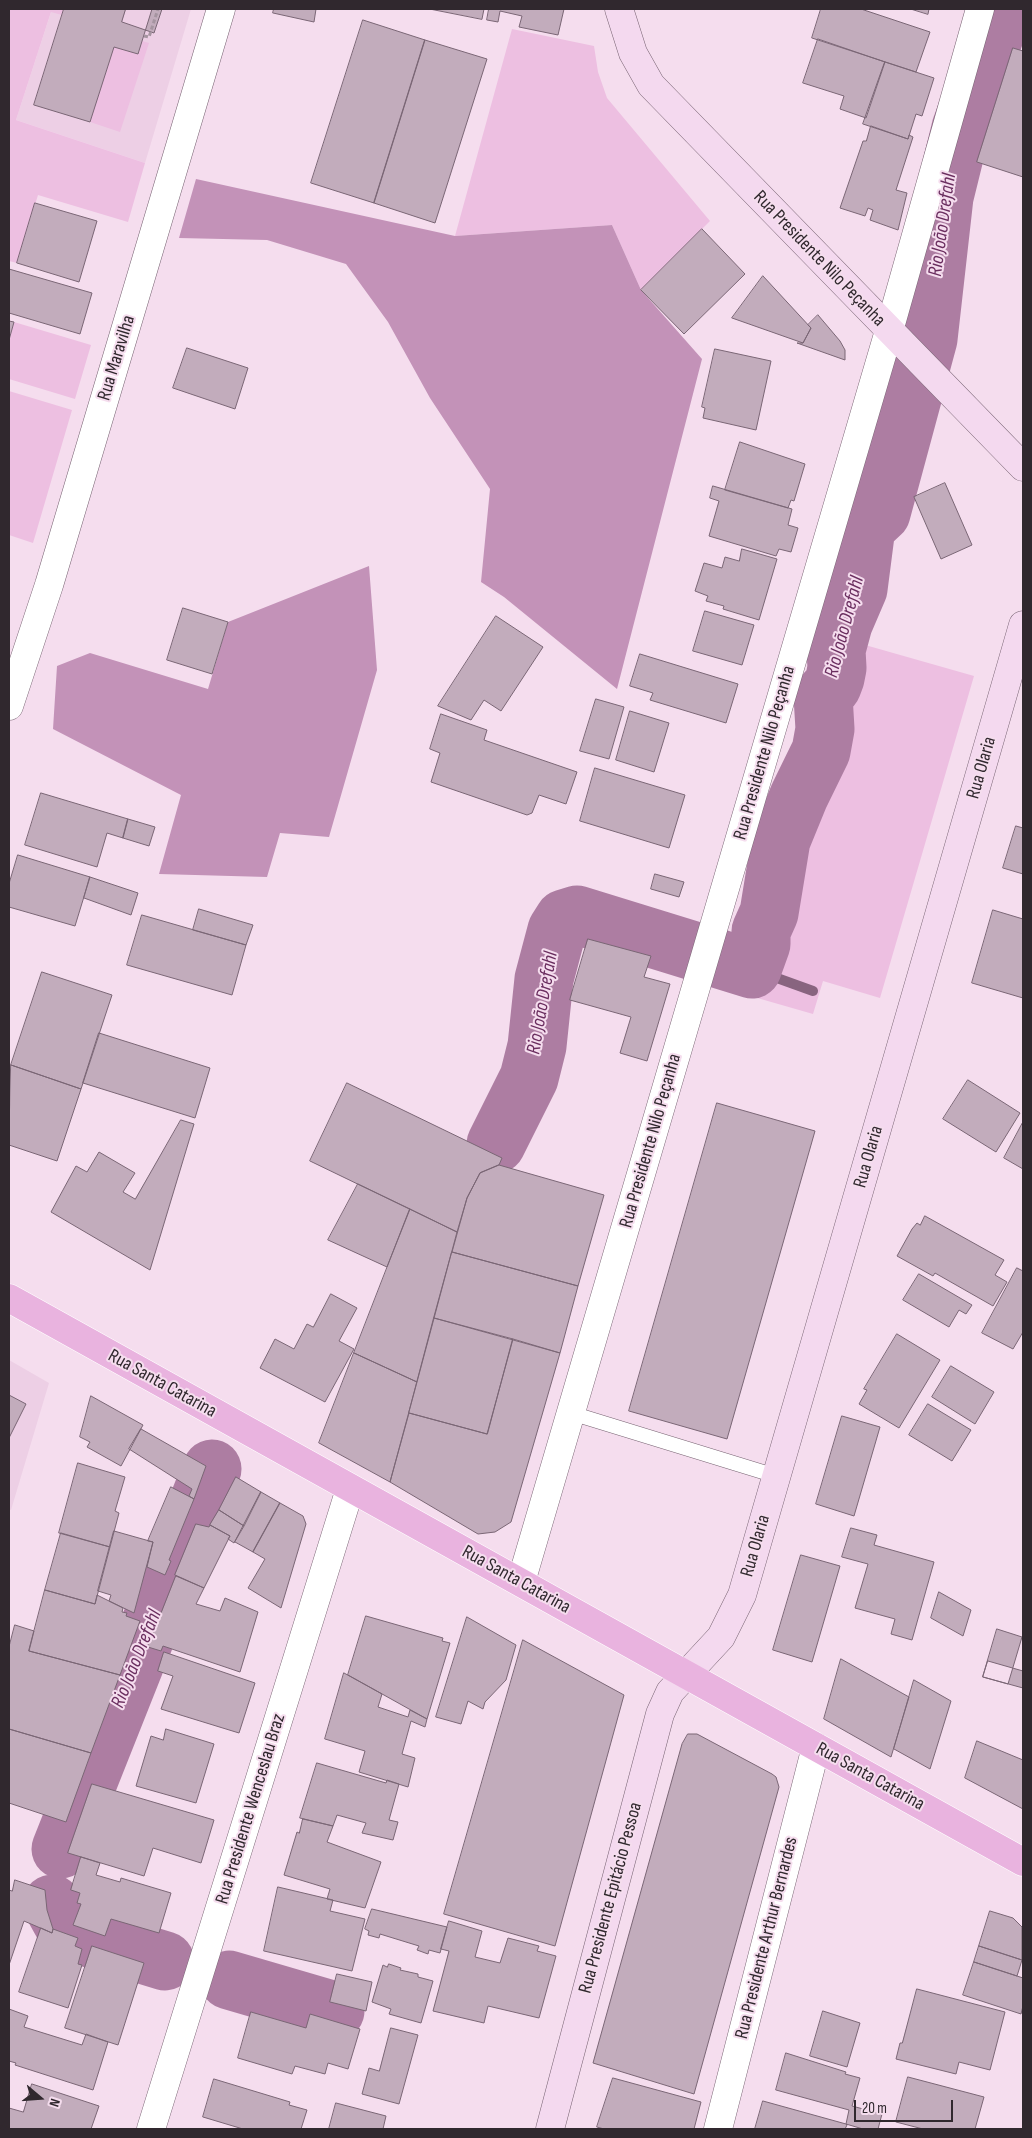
<!DOCTYPE html>
<meta charset="utf-8">
<style>
body{margin:0}
#map{position:relative;width:1032px;height:2138px;overflow:hidden;background:#f5ddee;font-family:"Sofia Sans Condensed",sans-serif}
canvas{display:block}
.frame{position:absolute;inset:0;border:10px solid #30282e;pointer-events:none}
.north{position:absolute;left:15px;top:2073px;width:50px;height:50px;-webkit-text-stroke:4px #f5ddee;paint-order:stroke;rotate:108deg;font-size:14px;font-weight:700;line-height:20px;text-align:center;color:#30282e}
.north::after{content:'';display:block;margin:auto;width:18px;height:22px;background:#30282e;clip-path:polygon(50% 0,100% 100%,50% 72%,0 100%)}
.scale{position:absolute;left:854px;top:2100px;width:99px;height:22px;box-sizing:border-box;border:2px solid #30282e;border-top:0;padding-left:6px;font-size:15px;line-height:18px;white-space:nowrap;color:#30282e;-webkit-text-stroke:4px #f5ddee;paint-order:stroke}
</style>
<div id="map">
<canvas width="1032" height="2138"></canvas>
<div class="frame"></div>
<div class="north">N</div>
<div class="scale">20 m</div>
</div>
<script>
const g = document.querySelector('canvas').getContext('2d');
g.lineJoin = 'round';
function paint(path, color) {
  g.fillStyle = color;
  g.fill(path, 'evenodd');
}
function trace(path, color, width, dash) {
  g.strokeStyle = color;
  g.lineWidth = width;
  g.lineCap = dash ? 'butt' : 'round';
  g.setLineDash(dash || []);
  g.stroke(path);
}
function write(font, color, halo, rows, align = 'center') {
  g.font = font + ' "Sofia Sans Condensed",sans-serif';
  g.lineWidth = 4;
  g.setLineDash([]);
  g.textBaseline = 'middle';
  g.strokeStyle = halo;
  g.fillStyle = color;
  for (const [text, x, y, turn = 0] of rows) {
    g.save();
    g.translate(x, y);
    g.rotate((+turn || 0) * Math.PI / 180);
    g.textAlign = isNaN(turn) ? turn : align;
    if (halo) g.strokeText(text, 0, 0);
    g.fillText(text, 0, 0);
    g.restore();
  }
}
paint(new Path2D(`
 M 52,9 L 191,9 L 145,163 L 16,120 Z
 M 9,1360 L 49,1383 L 11,1510 L 9,1509 Z`), '#edcfe5');
paint(new Path2D(`
 M 9,9 L 64,9 L 62,15 L 51,12 L 16,120 L 145,163 L 128,222 L 38,195 L 17,263 L 9,261 Z
 M 512,29 L 594,46 L 598,72 L 607,98 L 710,221 L 641,290 L 612,225 L 455,236 Z
 M 142,41 L 149,43 L 120,132 L 90,122 L 114,47 L 138,54 Z
 M 14,322 L 91,345 L 75,399 L 9,379 L 9,340 Z
 M 9,391 L 72,410 L 33,543 L 9,535 Z
 M 830,635 L 974,676 L 880,998 L 823,981 L 813,1014 L 726,989 Z`), '#edbfe1');
paint(new Path2D(`
 M 196,179 L 455,236 L 612,225 L 641,290 L 702,359 L 617,689 L 504,597 L 481,582 L 490,489 L 430,398 L 388,322 L 346,264 L 267,240 L 179,238 Z
 M 369,566 L 377,670 L 329,837 L 280,833 L 267,877 L 159,874 L 181,795 L 53,729 L 57,666 L 90,653 L 208,689 L 228,622 Z`), '#c392b8');
trace(new Path2D(`
 M 752,969 L 813,991`), '#88647f', 10);
trace(new Path2D(`
 M 496,1144 L 529,1078 L 537,1046 L 544,979 L 557,930 L 564,919 L 577,915 L 752,969 L 761,944 L 761,931 L 769,913 L 781,840 L 799,796 L 821,751 L 825,729 L 823,696 L 832,686 L 835,678 L 837,668 L 836,650 L 843,624 L 858,589 L 866,527 L 881,513 L 928,339 L 944,197 L 961,128 L 1004,9
 M 61,1849 L 212,1469
 M 52,1904 L 67,1931 L 165,1961
 M 229,1980 L 335,2011`), '#ad7da2', 59);
const building = new Path2D(`
 M 64,9 L 152,9 L 138,54 L 114,47 L 90,122 L 34,105 Z
 M 126,9 L 162,9 L 154,33 L 122,22 Z
 M 274,9 L 316,9 L 314,22 L 273,13 Z
 M 430,9 L 484,9 L 482,19 Z
 M 489,9 L 564,9 L 558,35 L 519,27 L 522,16 L 500,11 L 498,22 L 487,20 Z
 M 821,9 L 861,9 L 930,32 L 916,72 L 812,38 Z
 M 911,9 L 929,9 L 928,14 Z
 M 363,20 L 425,40 L 374,203 L 311,183 Z
 M 818,39 L 885,62 L 866,118 L 840,109 L 844,96 L 803,83 Z
 M 425,40 L 487,59 L 435,223 L 374,203 Z
 M 1013,48 L 1023,51 L 1023,177 L 977,162 Z
 M 885,62 L 934,78 L 922,116 L 916,114 L 908,139 L 863,124 Z
 M 871,126 L 908,139 L 909,135 L 913,137 L 896,190 L 907,193 L 898,230 L 870,220 L 873,210 L 868,208 L 865,216 L 840,208 L 863,141 L 866,141 Z
 M 35,203 L 97,221 L 79,282 L 17,263 Z
 M 702,229 L 745,274 L 684,334 L 641,290 Z
 M 9,269 L 92,293 L 80,334 L 9,313 Z
 M 763,276 L 811,328 L 803,343 L 732,318 Z
 M 818,315 L 840,341 L 845,350 L 845,360 L 797,343 L 803,343 L 811,328 L 808,325 Z
 M 9,321 L 14,322 L 9,340 Z
 M 187,348 L 248,368 L 235,409 L 173,388 Z
 M 715,349 L 771,361 L 756,430 L 703,418 L 705,408 L 702,407 Z
 M 740,442 L 805,464 L 794,501 L 791,500 L 788,508 L 725,490 Z
 M 945,483 L 972,545 L 941,559 L 914,497 Z
 M 713,486 L 792,509 L 788,525 L 798,528 L 791,552 L 779,549 L 776,556 L 709,536 L 719,501 L 710,498 Z
 M 742,549 L 777,559 L 759,620 L 723,609 L 724,606 L 706,601 L 708,596 L 695,591 L 704,563 L 722,568 L 725,557 L 739,561 Z
 M 183,608 L 228,622 L 212,674 L 167,660 Z
 M 705,611 L 754,625 L 742,665 L 693,651 Z
 M 496,616 L 543,647 L 501,711 L 484,700 L 471,720 L 438,706 Z
 M 640,654 L 738,684 L 726,723 L 650,700 L 653,693 L 630,686 Z
 M 596,699 L 624,707 L 609,759 L 580,751 Z
 M 630,711 L 669,723 L 654,772 L 616,760 Z
 M 441,714 L 487,730 L 484,740 L 577,772 L 566,804 L 539,795 L 532,813 L 527,815 L 431,782 L 440,753 L 430,749 Z
 M 595,768 L 685,795 L 669,848 L 580,821 Z
 M 41,793 L 128,819 L 123,838 L 107,833 L 97,867 L 25,845 Z
 M 128,819 L 155,827 L 149,846 L 123,838 Z
 M 1016,826 L 1023,828 L 1023,874 L 1003,868 Z
 M 18,855 L 90,877 L 75,926 L 9,907 L 9,884 Z
 M 655,874 L 684,882 L 679,897 L 651,889 Z
 M 90,877 L 138,893 L 131,915 L 84,898 Z
 M 199,909 L 253,925 L 246,945 L 193,930 Z
 M 993,910 L 1023,919 L 1023,998 L 972,983 Z
 M 142,915 L 246,945 L 232,995 L 127,965 Z
 M 588,939 L 651,956 L 644,977 L 670,984 L 647,1061 L 620,1053 L 631,1017 L 570,1000 Z
 M 42,972 L 112,995 L 81,1089 L 11,1065 Z
 M 99,1033 L 210,1068 L 195,1118 L 83,1083 Z
 M 11,1065 L 81,1089 L 57,1161 L 9,1145 Z
 M 968,1080 L 1020,1113 L 996,1152 L 943,1119 Z
 M 347,1083 L 502,1158 L 499,1165 L 480,1173 L 467,1198 L 457,1232 L 310,1161 Z
 M 717,1103 L 815,1131 L 727,1439 L 629,1411 Z
 M 181,1120 L 194,1124 L 150,1270 L 51,1212 L 76,1166 L 87,1172 L 99,1152 L 135,1173 L 123,1192 L 135,1199 Z
 M 1023,1122 L 1023,1169 L 1004,1158 Z
 M 499,1165 L 604,1195 L 578,1286 L 452,1252 L 467,1198 L 480,1173 Z
 M 358,1184 L 410,1209 L 387,1267 L 328,1240 Z
 M 410,1209 L 457,1232 L 417,1382 L 354,1353 Z
 M 925,1216 L 1004,1260 L 995,1275 L 1007,1282 L 993,1306 L 935,1273 L 933,1276 L 897,1256 L 912,1229 L 917,1223 L 920,1225 Z
 M 452,1252 L 578,1286 L 560,1353 L 434,1318 Z
 M 1017,1268 L 1023,1271 L 1023,1332 L 1013,1349 L 982,1333 Z
 M 919,1274 L 972,1305 L 966,1314 L 959,1310 L 949,1327 L 903,1300 Z
 M 331,1294 L 357,1308 L 339,1341 L 354,1349 L 325,1402 L 260,1368 L 275,1339 L 294,1349 L 307,1324 L 313,1327 Z
 M 434,1318 L 513,1339 L 487,1434 L 409,1413 Z
 M 897,1334 L 940,1360 L 899,1428 L 859,1404 L 867,1390 L 864,1389 Z
 M 513,1339 L 560,1353 L 511,1522 L 495,1532 L 478,1534 L 390,1482 L 409,1413 L 487,1434 Z
 M 354,1353 L 417,1382 L 390,1482 L 319,1443 Z
 M 951,1366 L 994,1392 L 975,1424 L 932,1397 Z
 M 9,1395 L 26,1404 L 9,1438 Z
 M 91,1396 L 143,1425 L 121,1466 L 87,1447 L 90,1442 L 80,1437 Z
 M 928,1404 L 971,1430 L 952,1461 L 909,1435 Z
 M 842,1416 L 880,1427 L 854,1516 L 816,1504 Z
 M 141,1429 L 206,1466 L 194,1499 L 189,1496 L 192,1489 L 129,1449 Z
 M 78,1463 L 125,1477 L 115,1511 L 119,1513 L 110,1547 L 59,1533 Z
 M 236,1477 L 261,1492 L 244,1526 L 219,1510 Z
 M 171,1487 L 194,1499 L 169,1560 L 171,1561 L 165,1575 L 147,1567 L 153,1542 L 148,1541 Z
 M 261,1492 L 280,1503 L 253,1552 L 235,1542 Z
 M 280,1503 L 303,1516 L 306,1524 L 281,1608 L 248,1588 L 265,1559 L 253,1552 Z
 M 219,1510 L 244,1526 L 234,1543 L 228,1539 L 230,1536 L 210,1525 Z
 M 196,1524 L 209,1527 L 210,1525 L 230,1536 L 204,1588 L 175,1575 Z
 M 851,1528 L 877,1535 L 874,1545 L 934,1562 L 912,1640 L 891,1634 L 895,1619 L 855,1608 L 868,1564 L 842,1557 Z
 M 114,1531 L 153,1542 L 134,1613 L 109,1601 L 111,1595 L 98,1591 Z
 M 61,1533 L 110,1547 L 95,1604 L 45,1590 Z
 M 801,1555 L 840,1566 L 812,1662 L 773,1650 Z
 M 176,1576 L 204,1588 L 196,1604 L 220,1611 L 225,1598 L 258,1612 L 240,1672 L 163,1646 L 161,1651 L 148,1647 Z
 M 45,1590 L 95,1604 L 97,1595 L 123,1608 L 122,1612 L 127,1613 L 126,1616 L 140,1621 L 120,1675 L 29,1651 Z
 M 939,1592 L 971,1610 L 963,1636 L 931,1618 Z
 M 366,1616 L 443,1638 L 442,1641 L 450,1643 L 427,1719 L 348,1675 Z
 M 467,1617 L 516,1645 L 506,1680 L 485,1702 L 483,1709 L 468,1701 L 461,1724 L 436,1717 Z
 M 15,1625 L 34,1631 L 29,1651 L 120,1675 L 91,1753 L 9,1729 L 9,1647 Z
 M 997,1629 L 1022,1637 L 1008,1684 L 983,1677 Z
 M 523,1640 L 624,1695 L 555,1946 L 444,1914 Z
 M 164,1652 L 255,1683 L 239,1733 L 161,1709 L 173,1676 L 158,1671 Z
 M 841,1659 L 909,1697 L 891,1757 L 824,1719 Z
 M 988,1661 L 1023,1671 L 1023,1688 L 983,1677 Z
 M 344,1673 L 382,1694 L 378,1707 L 408,1717 L 410,1710 L 427,1719 L 425,1727 L 411,1721 L 402,1754 L 415,1758 L 408,1787 L 359,1772 L 365,1751 L 325,1739 Z
 M 914,1680 L 951,1701 L 930,1769 L 894,1749 Z
 M 9,1729 L 91,1753 L 66,1822 L 9,1803 Z
 M 166,1729 L 214,1744 L 196,1803 L 136,1786 L 151,1736 L 163,1740 Z
 M 688,1734 L 697,1734 L 772,1774 L 776,1777 L 779,1787 L 694,2094 L 593,2063 L 682,1744 Z
 M 977,1741 L 1023,1760 L 1023,1809 L 965,1778 Z
 M 317,1763 L 386,1783 L 387,1780 L 399,1784 L 389,1820 L 398,1822 L 393,1840 L 362,1833 L 366,1823 L 337,1815 L 333,1826 L 300,1818 Z
 M 92,1784 L 214,1820 L 201,1863 L 153,1848 L 144,1876 L 68,1853 Z
 M 303,1819 L 333,1826 L 327,1842 L 381,1862 L 365,1908 L 327,1899 L 330,1889 L 284,1875 L 297,1832 L 299,1833 Z
 M 81,1857 L 100,1863 L 96,1875 L 120,1882 L 121,1878 L 171,1893 L 159,1933 L 111,1919 L 105,1936 L 73,1925 L 81,1904 L 77,1903 L 80,1893 L 71,1890 Z
 M 15,1880 L 45,1890 L 47,1910 L 53,1929 L 52,1933 L 24,1921 L 9,1965 L 9,1890 L 12,1891 Z
 M 278,1887 L 333,1900 L 330,1911 L 365,1919 L 352,1971 L 264,1951 Z
 M 372,1909 L 447,1927 L 440,1953 L 429,1950 L 428,1954 L 417,1950 L 419,1946 L 380,1934 L 379,1938 L 368,1935 L 369,1931 L 365,1929 Z
 M 990,1911 L 1013,1918 L 1022,1927 L 1022,1960 L 979,1946 Z
 M 449,1921 L 482,1931 L 475,1957 L 500,1963 L 508,1938 L 539,1946 L 537,1951 L 556,1956 L 539,2018 L 488,2006 L 484,2023 L 433,2011 L 449,1951 L 441,1949 Z
 M 41,1928 L 52,1933 L 53,1929 L 78,1938 L 75,1946 L 82,1949 L 78,1964 L 82,1965 L 68,2008 L 19,1992 Z
 M 92,1946 L 144,1963 L 118,2045 L 65,2028 Z
 M 979,1946 L 1022,1960 L 1017,1976 L 974,1962 Z
 M 974,1962 L 1023,1978 L 1023,2006 L 1021,2014 L 963,1995 Z
 M 389,1964 L 401,1968 L 400,1970 L 418,1974 L 418,1977 L 433,1981 L 421,2023 L 389,2014 L 391,2009 L 372,2002 L 383,1965 L 387,1967 Z
 M 337,1974 L 372,1982 L 366,2011 L 330,2002 Z
 M 917,1989 L 1005,2012 L 990,2070 L 959,2062 L 956,2074 L 896,2059 L 900,2043 L 902,2043 Z
 M 9,2009 L 28,2016 L 24,2027 L 82,2045 L 86,2034 L 108,2042 L 93,2090 L 15,2065 L 16,2063 L 9,2061 Z
 M 823,2011 L 860,2023 L 847,2067 L 810,2056 Z
 M 251,2012 L 306,2028 L 310,2014 L 360,2029 L 348,2069 L 328,2063 L 325,2074 L 295,2066 L 292,2074 L 238,2058 Z
 M 391,2028 L 418,2035 L 399,2104 L 362,2094 L 369,2068 L 379,2071 Z
 M 786,2053 L 846,2072 L 845,2074 L 860,2078 L 852,2106 L 882,2114 L 878,2129 L 863,2129 L 846,2124 L 849,2110 L 776,2090 Z
 M 908,2077 L 984,2097 L 975,2129 L 923,2129 L 896,2122 Z
 M 613,2078 L 701,2102 L 694,2129 L 604,2129 L 597,2127 Z
 M 214,2079 L 290,2102 L 289,2105 L 307,2110 L 301,2129 L 243,2129 L 203,2117 Z
 M 32,2084 L 99,2106 L 91,2129 L 9,2129 L 9,2108 L 23,2112 Z
 M 763,2101 L 846,2124 L 847,2125 L 845,2129 L 755,2129 Z
 M 336,2103 L 386,2116 L 383,2129 L 329,2129 Z`);
paint(building, '#c2acbc');
trace(building, '#7a6675', 1);
const lane = new Path2D(`
 M 571,1413 L 776,1476`);
const street = new Path2D(`
 M 9,706 L 49,585 L 221,9
 M 521,1582 L 889,331 L 980,9
 M 151,2129 L 350,1489
 M 718,2129 L 816,1747`);
const secondary = new Path2D(`
 M 619,9 L 633,53 L 651,85 L 1023,467
 M 550,2129 L 660,1714 L 670,1692 L 721,1637 L 742,1595 L 1023,625`);
const primary = new Path2D(`
 M 9,1298 L 1023,1862`);
trace(lane, '#786473', 15);
trace(street, '#786473', 29);
trace(secondary, '#786473', 29);
trace(primary, '#fff', 29);
trace(new Path2D(`
 M 144,36 L 149,37 L 158,9`), '#a594a0', 3, [4, 2.5]);
trace(lane, '#fff', 14);
trace(street, '#fff', 28);
trace(secondary, '#f4d9ef', 28);
trace(primary, '#e9b3df', 28);
write('19px', '#30282e', '#f5ddee', [
 ["Rua Presidente Nilo Peçanha",819,259,46],
 ["Rua Maravilha",117,358,-73],
 ["Rua Presidente Nilo Peçanha",765,753,-74],
 ["Rua Olaria",982,768,-74],
 ["Rua Presidente Nilo Peçanha",651,1141,-74],
 ["Rua Olaria",869,1157,-74],
 ["Rua Santa Catarina",162,1384,29],
 ["Rua Olaria",756,1546,-74],
 ["Rua Santa Catarina",516,1580,29],
 ["Rua Santa Catarina",870,1777,29],
 ["Rua Presidente Wenceslau Braz",251,1809,-73],
 ["Rua Presidente Epitácio Pessoa",611,1898,-75],
 ["Rua Presidente Arthur Bernardes",767,1938,-76]
]);
write('italic 20px', '#6a2e5f', '#f5ddee', [
 ["Rio João Drefahl",943,225,-82],
 ["Rio João Drefahl",845,627,-75],
 ["Rio João Drefahl",543,1003,-80],
 ["Rio João Drefahl",137,1659,-68]
]);
</script>
